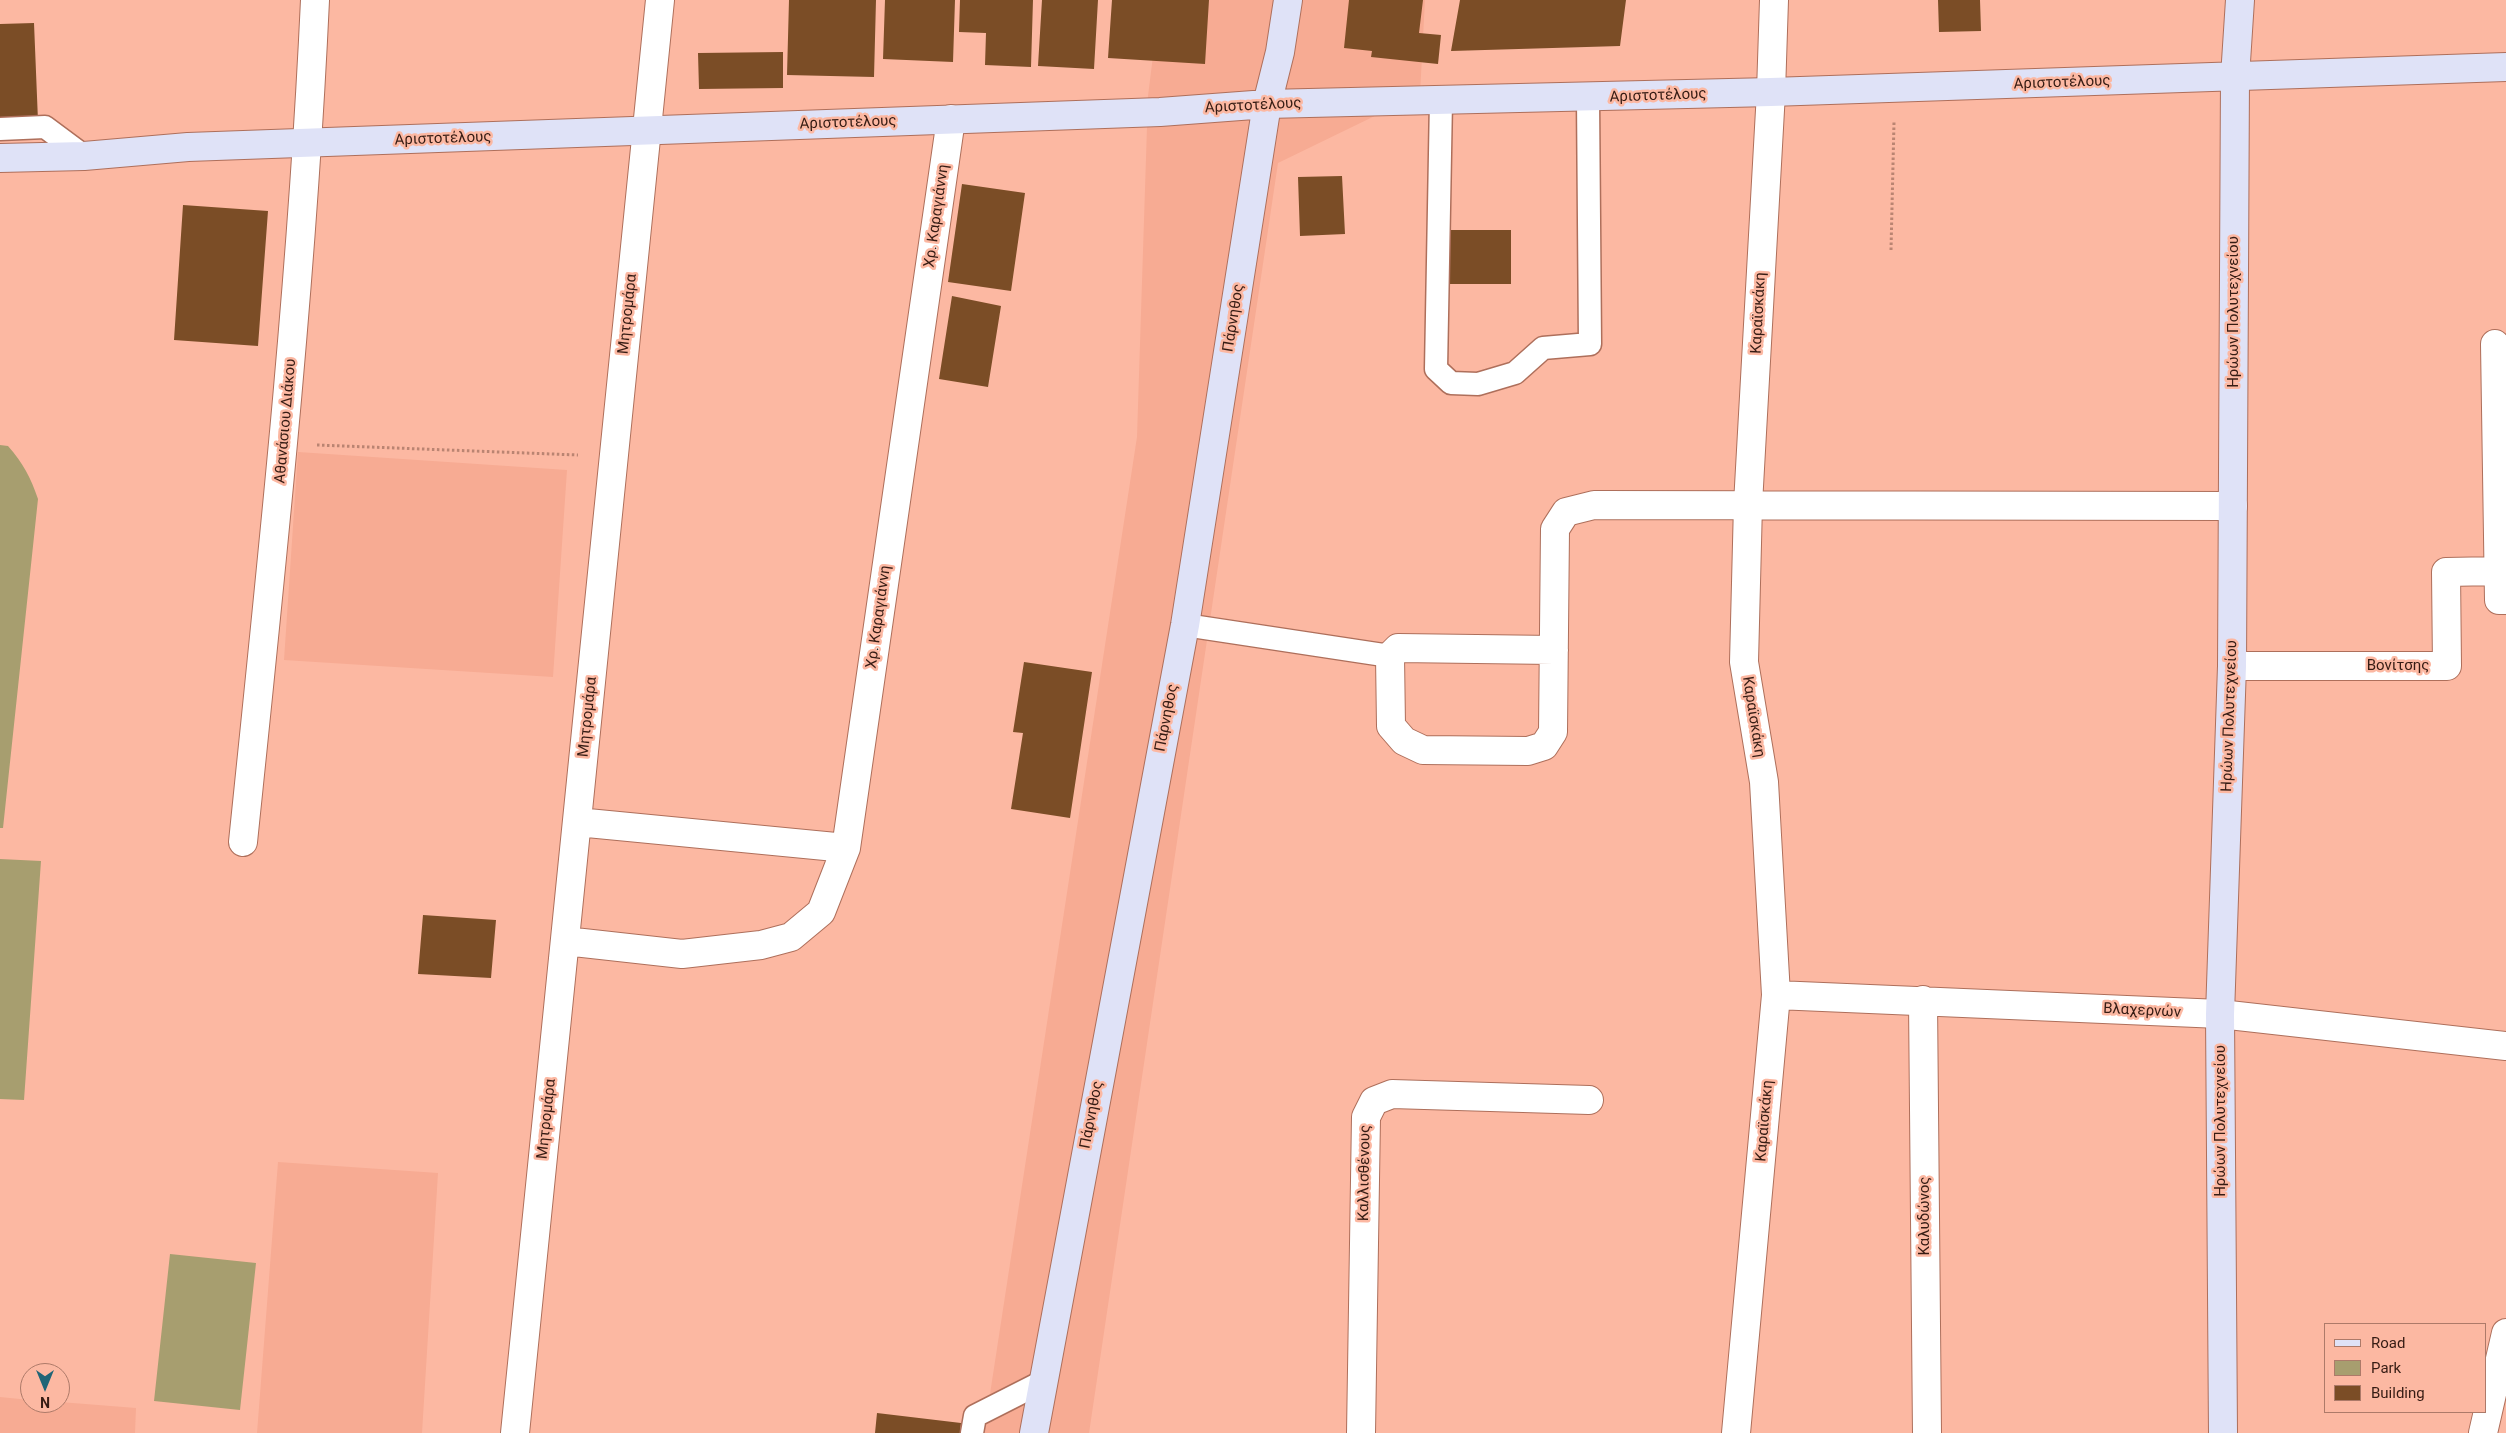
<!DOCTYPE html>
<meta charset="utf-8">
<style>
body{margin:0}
#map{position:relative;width:2506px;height:1433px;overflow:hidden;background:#fcb8a2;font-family:Roboto,sans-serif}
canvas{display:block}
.legend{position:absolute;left:2324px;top:1323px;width:162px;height:90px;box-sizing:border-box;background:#fcb8a2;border:1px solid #ad7a69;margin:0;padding:6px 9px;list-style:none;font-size:15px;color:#361c14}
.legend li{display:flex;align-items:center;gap:10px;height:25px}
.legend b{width:25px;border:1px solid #ad7a69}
.north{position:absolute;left:20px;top:1363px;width:50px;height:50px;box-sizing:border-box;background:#fcb8a2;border:1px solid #ad7a69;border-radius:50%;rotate:180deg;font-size:14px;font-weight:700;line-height:20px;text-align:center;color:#361c14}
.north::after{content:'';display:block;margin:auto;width:18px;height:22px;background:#216577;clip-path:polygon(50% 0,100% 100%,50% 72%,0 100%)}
</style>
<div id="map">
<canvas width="2506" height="1433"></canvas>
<ul class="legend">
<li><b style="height:6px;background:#dfe2f7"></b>Road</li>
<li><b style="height:14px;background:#a79e6f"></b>Park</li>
<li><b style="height:14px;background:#7b4d26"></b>Building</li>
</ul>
<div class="north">N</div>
</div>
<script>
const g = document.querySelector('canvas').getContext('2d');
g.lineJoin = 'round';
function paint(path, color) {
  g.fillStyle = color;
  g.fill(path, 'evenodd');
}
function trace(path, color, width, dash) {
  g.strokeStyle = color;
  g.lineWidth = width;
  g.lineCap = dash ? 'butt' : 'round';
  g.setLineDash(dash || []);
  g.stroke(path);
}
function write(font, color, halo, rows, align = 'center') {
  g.font = font + ' Roboto,sans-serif';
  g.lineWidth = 5;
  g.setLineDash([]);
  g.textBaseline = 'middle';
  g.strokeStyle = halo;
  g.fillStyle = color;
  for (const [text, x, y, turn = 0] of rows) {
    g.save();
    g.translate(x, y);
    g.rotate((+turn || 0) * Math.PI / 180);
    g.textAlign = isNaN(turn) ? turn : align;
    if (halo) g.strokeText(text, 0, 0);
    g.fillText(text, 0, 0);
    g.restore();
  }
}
paint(new Path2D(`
 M 1160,0 L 1425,0 L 1420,94 L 1278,163 L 1089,1433 L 984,1433 L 1137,437 L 1148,96 Z
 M 298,452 L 567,470 L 553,677 L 284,660 Z
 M 278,1162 L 438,1173 L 422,1433 L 257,1433 Z
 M 0,1397 L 30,1400 L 30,1403 L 60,1402 L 136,1408 L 135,1433 L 0,1433 Z`), '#f7ab93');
paint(new Path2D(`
 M 0,445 L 8,446 C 23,463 31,478 38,499 L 3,828 L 0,828 Z
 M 0,859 L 41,861 L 24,1100 L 0,1099 Z
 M 170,1254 L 256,1263 L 240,1410 L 154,1401 Z`), '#a79e6f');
paint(new Path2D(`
 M 789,0 L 876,0 L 874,77 L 787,75 Z
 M 885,0 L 955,0 L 953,62 L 883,59 Z
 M 960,0 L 1033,0 L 1031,67 L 985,65 L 986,33 L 959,32 Z
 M 1042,0 L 1098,0 L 1094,69 L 1038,66 Z
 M 1112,0 L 1209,0 L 1205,64 L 1108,58 Z
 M 1349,0 L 1423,0 L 1419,33 L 1441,35 L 1438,64 L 1371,57 L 1372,51 L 1344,48 Z
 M 1460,0 L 1626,0 L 1620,46 L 1451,51 Z
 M 1938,0 L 1980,0 L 1981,31 L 1939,32 Z
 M 34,23 L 38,121 L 0,123 L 0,24 Z
 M 783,52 L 783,88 L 699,89 L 698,53 Z
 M 1342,176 L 1345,234 L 1300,236 L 1298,177 Z
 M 962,184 L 1025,193 L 1011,291 L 948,282 Z
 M 183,205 L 268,211 L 258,346 L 174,340 Z
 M 1450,230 L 1511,230 L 1511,284 L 1450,284 Z
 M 952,296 L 1001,306 L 988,387 L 939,379 Z
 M 1024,662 L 1092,672 L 1070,818 L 1011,809 L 1023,733 L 1013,732 Z
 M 423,915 L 496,920 L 491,978 L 418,974 Z
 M 877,1413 L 961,1423 L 960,1433 L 875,1433 Z`), '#7b4d26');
const lane = new Path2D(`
 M 1441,100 L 1436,369 L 1451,383 L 1478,384 L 1515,373 L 1543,348 L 1590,344 L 1588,98
 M 0,129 L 45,127 L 84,156
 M 1185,625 L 1390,656
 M 972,1433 L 975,1416 L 1042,1382`);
const street = new Path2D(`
 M 2495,344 L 2499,600 L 2506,600
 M 1554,650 L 1398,648 L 1390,656 L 1391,726 L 1404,741 L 1423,750 L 1528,751 L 1544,746 L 1553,732 L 1555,529 L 1566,512 L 1594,505 L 2233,506
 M 2232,666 L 2447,666 L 2446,572 L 2498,571
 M 577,822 L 846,848 L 951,119
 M 243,842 C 272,561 302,282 315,0
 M 565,941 L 682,954 L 761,945 L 791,937 L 821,912 L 846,848
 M 1776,995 L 2220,1014 L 2506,1046
 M 1923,1000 L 1927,1433
 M 515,1433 L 660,0
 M 1361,1433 L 1366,1117 L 1374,1101 L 1392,1094 L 1589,1100
 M 1736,1433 L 1776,995 L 1764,782 L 1744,662 L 1748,504 L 1771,92 L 1774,0
 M 2483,1433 L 2506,1333`);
const secondary = new Path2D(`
 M 0,158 L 84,156 L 188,147 L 1160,112 L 1267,104 L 1771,92 L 2506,67
 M 1034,1433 L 1185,625 L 1267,104 L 1280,52 L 1288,0
 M 2223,1433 L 2220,1014 L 2232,666 L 2235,77 L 2240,0`);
trace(lane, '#ae6f5b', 25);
trace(street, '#ae6f5b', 30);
trace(secondary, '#ae6f5b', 30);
trace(new Path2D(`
 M 1891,250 L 1894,122
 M 317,445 L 578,455`), '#ba8472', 3, [2.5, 2.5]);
trace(lane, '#fff', 22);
trace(street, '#fff', 28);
trace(secondary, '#dfe2f7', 28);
write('15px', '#361c14', '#fcb8a2', [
 ["Αριστοτέλους",2062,83,-2],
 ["Αριστοτέλους",1658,96,-2],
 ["Αριστοτέλους",1253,106,-3],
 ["Αριστοτέλους",848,123,-2],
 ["Αριστοτέλους",443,139,-2],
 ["Χρ. Καραγιάννη",937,216,-82],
 ["Ηρώων Πολυτεχνείου",2234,312,-90],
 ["Καραϊσκάκη",1759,313,-87],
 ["Μητρομάρα",628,314,-84],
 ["Πάρνηθος",1234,318,-81],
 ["Αθανάσιου Διάκου",286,421,-85],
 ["Χρ. Καραγιάννη",879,617,-82],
 ["Βονίτσης",2398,666],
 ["Ηρώων Πολυτεχνείου",2230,716,-88],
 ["Μητρομάρα",588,717,-84],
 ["Καραϊσκάκη",1753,717,81],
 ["Πάρνηθος",1167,718,-79],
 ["Βλαχερνών",2142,1011,3],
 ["Πάρνηθος",1092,1115,-79],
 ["Μητρομάρα",547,1119,-84],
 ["Καραϊσκάκη",1765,1121,-85],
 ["Ηρώων Πολυτεχνείου",2221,1121,-90],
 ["Καλλισθένους",1365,1173,-89],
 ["Καλυδώνος",1925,1216,-90]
]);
</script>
